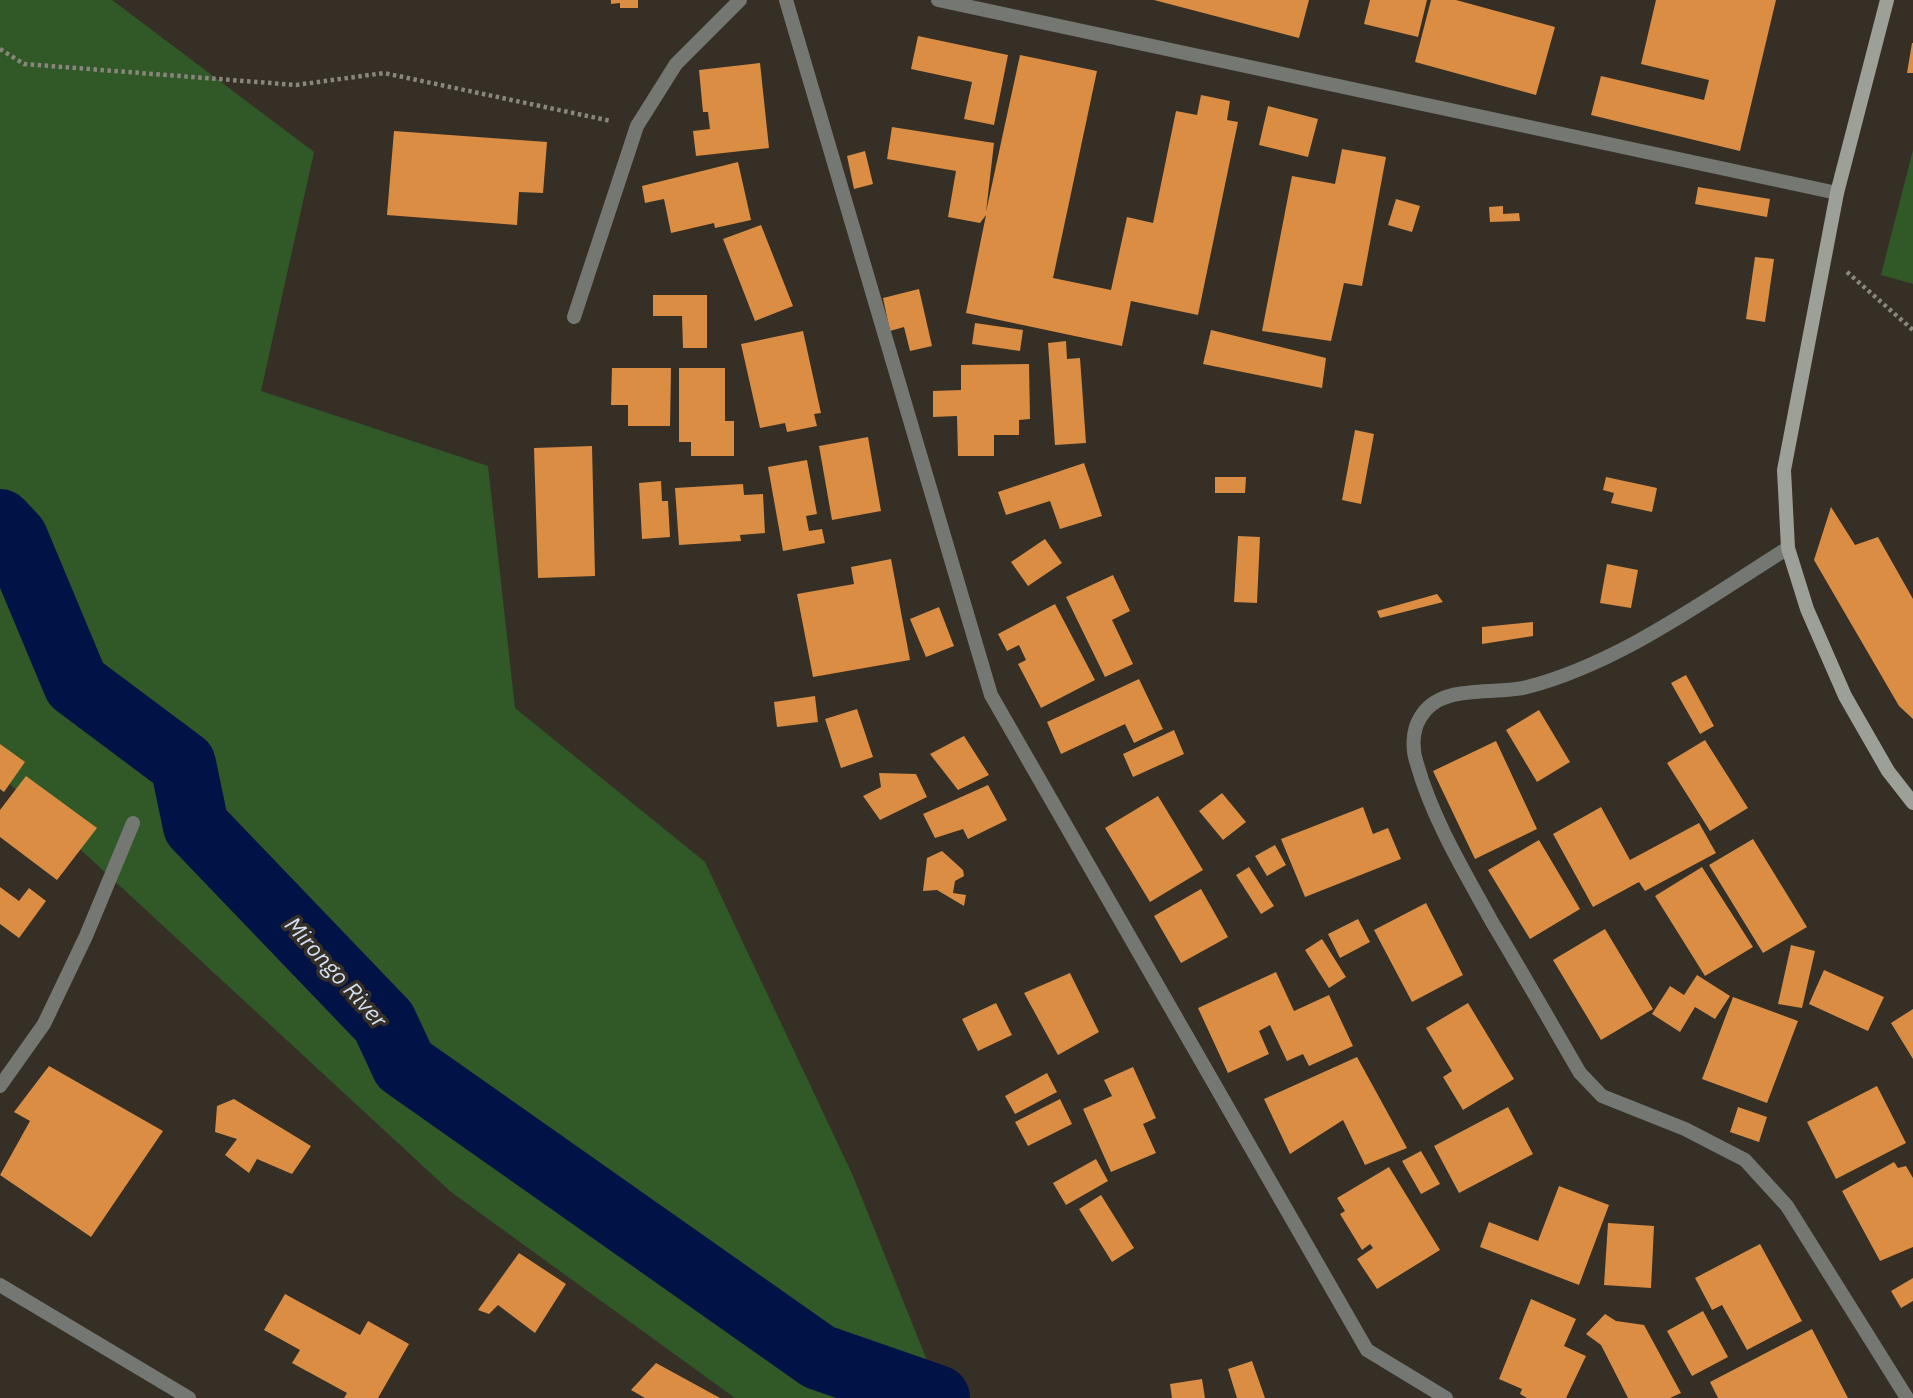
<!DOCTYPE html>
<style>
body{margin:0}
canvas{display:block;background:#352f25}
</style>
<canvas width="1913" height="1398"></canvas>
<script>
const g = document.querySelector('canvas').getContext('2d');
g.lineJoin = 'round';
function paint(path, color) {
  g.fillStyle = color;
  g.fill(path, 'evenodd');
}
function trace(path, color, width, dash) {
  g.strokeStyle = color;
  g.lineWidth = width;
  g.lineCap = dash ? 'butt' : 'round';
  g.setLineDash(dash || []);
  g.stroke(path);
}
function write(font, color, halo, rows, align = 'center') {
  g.font = font + ' "IBM Plex Sans",sans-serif';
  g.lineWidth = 7;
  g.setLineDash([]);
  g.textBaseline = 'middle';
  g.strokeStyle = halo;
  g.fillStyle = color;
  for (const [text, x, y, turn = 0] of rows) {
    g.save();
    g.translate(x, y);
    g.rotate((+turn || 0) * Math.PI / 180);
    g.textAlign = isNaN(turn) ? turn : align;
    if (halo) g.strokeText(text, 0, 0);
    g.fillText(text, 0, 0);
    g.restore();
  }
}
paint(new Path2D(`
 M 0,0 L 112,0 L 314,152 L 261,391 L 488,466 L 515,708 L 705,862 L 853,1176 L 942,1398 L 735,1398 L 451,1192 L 0,775 Z
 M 1913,150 L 1913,284 L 1881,275 Z`), '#315928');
trace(new Path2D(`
 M 0,522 L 15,538 L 76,684 L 183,764 L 196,826 L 384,1022 L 404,1065 L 819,1357 L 937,1398`), '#001246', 66);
paint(new Path2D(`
 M 611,0 L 638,0 L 638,8 L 620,8 L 620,3 L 611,4 Z
 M 1154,0 L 1309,0 L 1299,38 Z
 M 1370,0 L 1427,0 L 1418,37 L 1364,24 Z
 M 1431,0 L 1456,0 L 1555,27 L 1536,95 L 1415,62 Z
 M 1656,0 L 1776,0 L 1740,151 L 1591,115 L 1601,76 L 1704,100 L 1709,80 L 1641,64 Z
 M 918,36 L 1008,55 L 994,125 L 964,119 L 972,82 L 911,69 Z
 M 1912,43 L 1913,43 L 1913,73 L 1907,73 Z
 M 1020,55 L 1097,71 L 1053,278 L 1111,290 L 1127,217 L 1153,223 L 1176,111 L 1197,115 L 1201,95 L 1230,101 L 1227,120 L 1238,122 L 1198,315 L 1131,301 L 1122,346 L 966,313 L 986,215 L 980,223 L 948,217 L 956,171 L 887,159 L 892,127 L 994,143 L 986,212 Z
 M 760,63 L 769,148 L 696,156 L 693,131 L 710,129 L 708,112 L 703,112 L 699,70 Z
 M 1268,106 L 1318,119 L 1308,157 L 1259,145 Z
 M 394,131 L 547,142 L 543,193 L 519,192 L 517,225 L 387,215 Z
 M 1342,149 L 1386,157 L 1362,286 L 1344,283 L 1331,341 L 1262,331 L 1292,176 L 1335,184 Z
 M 865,151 L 873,184 L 854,189 L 847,156 Z
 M 738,162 L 751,220 L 715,228 L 714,223 L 671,233 L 664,199 L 645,203 L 642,186 Z
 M 1698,187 L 1770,199 L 1767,217 L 1695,204 Z
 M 1396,199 L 1420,206 L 1412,232 L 1388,225 Z
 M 1503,206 L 1503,214 L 1519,213 L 1520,221 L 1490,222 L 1489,207 Z
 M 761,225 L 793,306 L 755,321 L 723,239 Z
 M 1755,257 L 1774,259 L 1765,322 L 1746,319 Z
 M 919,289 L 932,346 L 910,351 L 904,327 L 890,331 L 883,298 Z
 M 653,295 L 707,295 L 707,348 L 683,348 L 682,316 L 653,316 Z
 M 975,323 L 1023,330 L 1020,351 L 972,344 Z
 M 1211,330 L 1326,358 L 1322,388 L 1203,364 Z
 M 803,331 L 821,413 L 814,414 L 817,426 L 787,432 L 785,423 L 760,428 L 741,344 Z
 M 1066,341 L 1067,359 L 1080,358 L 1086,443 L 1055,445 L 1048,343 Z
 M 1029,364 L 1030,419 L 1019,420 L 1019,435 L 994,435 L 994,456 L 958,456 L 957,416 L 933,417 L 933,391 L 961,390 L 961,365 Z
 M 612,368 L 671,368 L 670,426 L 628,426 L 628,405 L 611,405 Z
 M 679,368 L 725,368 L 725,421 L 734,421 L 734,456 L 691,456 L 691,442 L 679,442 Z
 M 1355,430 L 1374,434 L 1361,504 L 1342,500 Z
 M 868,437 L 881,511 L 832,520 L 819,446 Z
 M 592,446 L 595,576 L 538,578 L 534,448 Z
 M 807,460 L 817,514 L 806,516 L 809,531 L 822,529 L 825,543 L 783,551 L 768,467 Z
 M 1084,463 L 1102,516 L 1060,529 L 1050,501 L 1006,515 L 998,492 Z
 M 1215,477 L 1246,477 L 1245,493 L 1215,493 Z
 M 1606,477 L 1657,488 L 1652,512 L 1611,503 L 1614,493 L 1603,490 Z
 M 661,481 L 662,501 L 668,501 L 670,537 L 642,539 L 639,483 Z
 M 743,484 L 744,495 L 763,494 L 765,533 L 740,535 L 741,541 L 679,545 L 675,488 Z
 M 1831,507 L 1855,545 L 1878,537 L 1913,599 L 1913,719 L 1899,706 L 1814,560 Z
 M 1238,536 L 1260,537 L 1257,603 L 1234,602 Z
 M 1045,539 L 1062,563 L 1028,586 L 1011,562 Z
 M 891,559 L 910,660 L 813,677 L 797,594 L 854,584 L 851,567 Z
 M 1607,564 L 1638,570 L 1631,608 L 1600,603 Z
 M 1113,575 L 1130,611 L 1112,620 L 1133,664 L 1105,677 L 1066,597 Z
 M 1437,594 L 1443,602 L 1380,618 L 1377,611 Z
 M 1055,604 L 1095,680 L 1041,708 L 1018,664 L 1026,660 L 1019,645 L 1007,651 L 998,634 Z
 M 939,607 L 954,646 L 926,657 L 910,619 Z
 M 1533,622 L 1533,636 L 1482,644 L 1482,627 Z
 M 1686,675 L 1714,726 L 1700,734 L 1671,683 Z
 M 1139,679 L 1163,729 L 1134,743 L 1125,724 L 1061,754 L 1047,722 Z
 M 815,696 L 818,722 L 777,727 L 774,702 Z
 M 857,709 L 873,757 L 841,768 L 825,719 Z
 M 1539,710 L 1570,762 L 1537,782 L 1506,730 Z
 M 1174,730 L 1184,754 L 1133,777 L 1123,754 Z
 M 964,736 L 989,775 L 958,790 L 930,754 Z
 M 1705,740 L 1748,808 L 1710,831 L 1667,763 Z
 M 1496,741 L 1537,829 L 1475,859 L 1433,771 Z
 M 0,744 L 25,762 L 4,792 L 0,789 Z
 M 879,773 L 916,774 L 927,797 L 880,820 L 863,796 L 881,787 Z
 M 26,776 L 97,828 L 57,880 L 0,837 L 0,810 Z
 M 988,785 L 1007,820 L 968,839 L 963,829 L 935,838 L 923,814 Z
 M 1222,793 L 1246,822 L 1223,840 L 1199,811 Z
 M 1158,796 L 1203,870 L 1150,902 L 1105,828 Z
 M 1363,807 L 1373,834 L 1388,828 L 1401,859 L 1305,897 L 1281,839 Z
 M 1601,807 L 1630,860 L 1699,823 L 1716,853 L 1645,891 L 1639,882 L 1593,907 L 1553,834 Z
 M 1753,839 L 1807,927 L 1763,953 L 1709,865 Z
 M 1539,840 L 1580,909 L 1530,939 L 1488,870 Z
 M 1275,845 L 1286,865 L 1267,876 L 1255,856 Z
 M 942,851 L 963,870 L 964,876 L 955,881 L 953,893 L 966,895 L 964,906 L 937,890 L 923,891 L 927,858 Z
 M 1249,867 L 1274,906 L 1261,914 L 1236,875 Z
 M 1702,867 L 1753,947 L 1705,976 L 1655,896 Z
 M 0,887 L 19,901 L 29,888 L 46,901 L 19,938 L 0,924 Z
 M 1201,889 L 1228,937 L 1181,963 L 1154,916 Z
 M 1426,903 L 1463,975 L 1412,1002 L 1374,930 Z
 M 1358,919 L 1370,942 L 1340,958 L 1328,934 Z
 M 1605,929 L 1653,1009 L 1601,1040 L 1553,960 Z
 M 1322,939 L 1346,977 L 1329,988 L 1305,950 Z
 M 1791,945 L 1815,951 L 1802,1008 L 1778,1004 Z
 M 1824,970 L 1884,997 L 1868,1031 L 1809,1004 Z
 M 1276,972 L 1294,1011 L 1329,995 L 1353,1046 L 1309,1066 L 1303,1054 L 1287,1061 L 1270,1025 L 1259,1031 L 1269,1054 L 1228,1073 L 1198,1008 Z
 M 1070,973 L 1099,1032 L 1058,1055 L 1024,993 Z
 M 1697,975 L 1730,996 L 1715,1019 L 1695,1007 L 1680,1032 L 1652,1014 L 1670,986 L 1684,995 Z
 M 1733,997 L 1798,1021 L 1767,1103 L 1702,1079 Z
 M 996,1003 L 1012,1035 L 978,1051 L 962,1019 Z
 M 1468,1003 L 1514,1079 L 1463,1110 L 1443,1077 L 1452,1071 L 1426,1028 Z
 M 1913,1009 L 1913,1059 L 1891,1023 Z
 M 1357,1057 L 1407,1148 L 1365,1165 L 1343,1120 L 1290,1154 L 1264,1099 Z
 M 49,1066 L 163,1131 L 91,1237 L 0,1175 L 30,1121 L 14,1112 Z
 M 1133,1067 L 1156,1118 L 1143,1124 L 1156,1153 L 1111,1172 L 1083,1109 L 1112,1096 L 1104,1080 Z
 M 1047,1073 L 1057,1092 L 1015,1114 L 1005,1096 Z
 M 1877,1086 L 1906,1143 L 1836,1179 L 1807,1122 Z
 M 234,1099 L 311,1146 L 292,1174 L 257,1159 L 249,1173 L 225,1155 L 237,1139 L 215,1132 L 217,1106 Z
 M 1060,1099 L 1072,1124 L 1028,1146 L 1015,1122 Z
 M 1508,1107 L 1533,1154 L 1459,1193 L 1434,1146 Z
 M 1738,1107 L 1767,1117 L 1759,1142 L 1730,1132 Z
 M 1421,1151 L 1440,1184 L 1421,1194 L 1402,1161 Z
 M 1096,1159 L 1108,1181 L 1066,1205 L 1053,1183 Z
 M 1894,1162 L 1898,1168 L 1906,1166 L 1913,1178 L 1913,1247 L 1880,1261 L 1842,1191 Z
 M 1389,1167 L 1440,1250 L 1377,1289 L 1357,1259 L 1373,1248 L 1370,1244 L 1362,1250 L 1340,1214 L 1345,1211 L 1337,1198 Z
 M 1559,1186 L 1609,1205 L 1579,1285 L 1480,1247 L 1489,1222 L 1538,1241 Z
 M 1101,1195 L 1134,1248 L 1112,1262 L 1079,1209 Z
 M 1608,1223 L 1654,1226 L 1651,1288 L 1604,1285 Z
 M 1760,1244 L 1802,1321 L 1747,1350 L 1722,1305 L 1712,1310 L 1695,1278 Z
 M 519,1253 L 566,1284 L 535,1333 L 498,1305 L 489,1314 L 478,1310 Z
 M 1913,1278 L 1913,1301 L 1901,1308 L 1891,1291 Z
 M 285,1294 L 360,1335 L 368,1321 L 409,1344 L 378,1398 L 344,1398 L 347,1393 L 292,1363 L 300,1350 L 264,1330 Z
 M 1531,1299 L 1576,1319 L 1564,1346 L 1586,1356 L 1566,1398 L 1527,1398 L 1520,1394 L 1522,1389 L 1499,1379 Z
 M 1703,1311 L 1728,1357 L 1692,1376 L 1667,1331 Z
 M 1605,1314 L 1616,1321 L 1644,1325 L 1681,1393 L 1670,1398 L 1628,1398 L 1601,1345 L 1586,1334 Z
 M 1812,1329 L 1848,1398 L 1718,1398 L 1710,1382 Z
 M 1252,1361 L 1265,1398 L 1237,1398 L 1228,1369 Z
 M 656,1363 L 720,1398 L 645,1398 L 631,1390 Z
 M 1202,1379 L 1205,1398 L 1172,1398 L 1170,1384 Z`), '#da8d43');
trace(new Path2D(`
 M 0,49 L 24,64 L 296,85 L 384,73 L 611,121
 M 1847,272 L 1913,330`), '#8a857d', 4.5, [3.5, 3.5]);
trace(new Path2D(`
 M 786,0 L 991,695 L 1367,1350 L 1446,1398
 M 938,0 L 1837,193
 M 574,317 L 637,126 L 676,64 L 740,0
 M 1788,548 C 1708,598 1620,663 1527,687 C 1493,696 1440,682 1420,718 C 1412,731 1412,750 1417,764 C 1433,820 1464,871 1492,922 C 1522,972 1551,1023 1580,1073 L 1602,1096 L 1685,1129 L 1745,1160 L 1787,1206 L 1907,1398
 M 0,1086 L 44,1024 L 86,936 L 133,823
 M 0,1285 L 189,1398`), '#757872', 14);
trace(new Path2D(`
 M 1887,0 L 1837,193 L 1784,470 L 1788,548 L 1807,609 L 1845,696 L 1888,771 L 1913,803`), '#9ca098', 14);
write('italic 23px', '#d1def3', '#352f25', [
 ["Mirongo River",335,973,48]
]);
</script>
